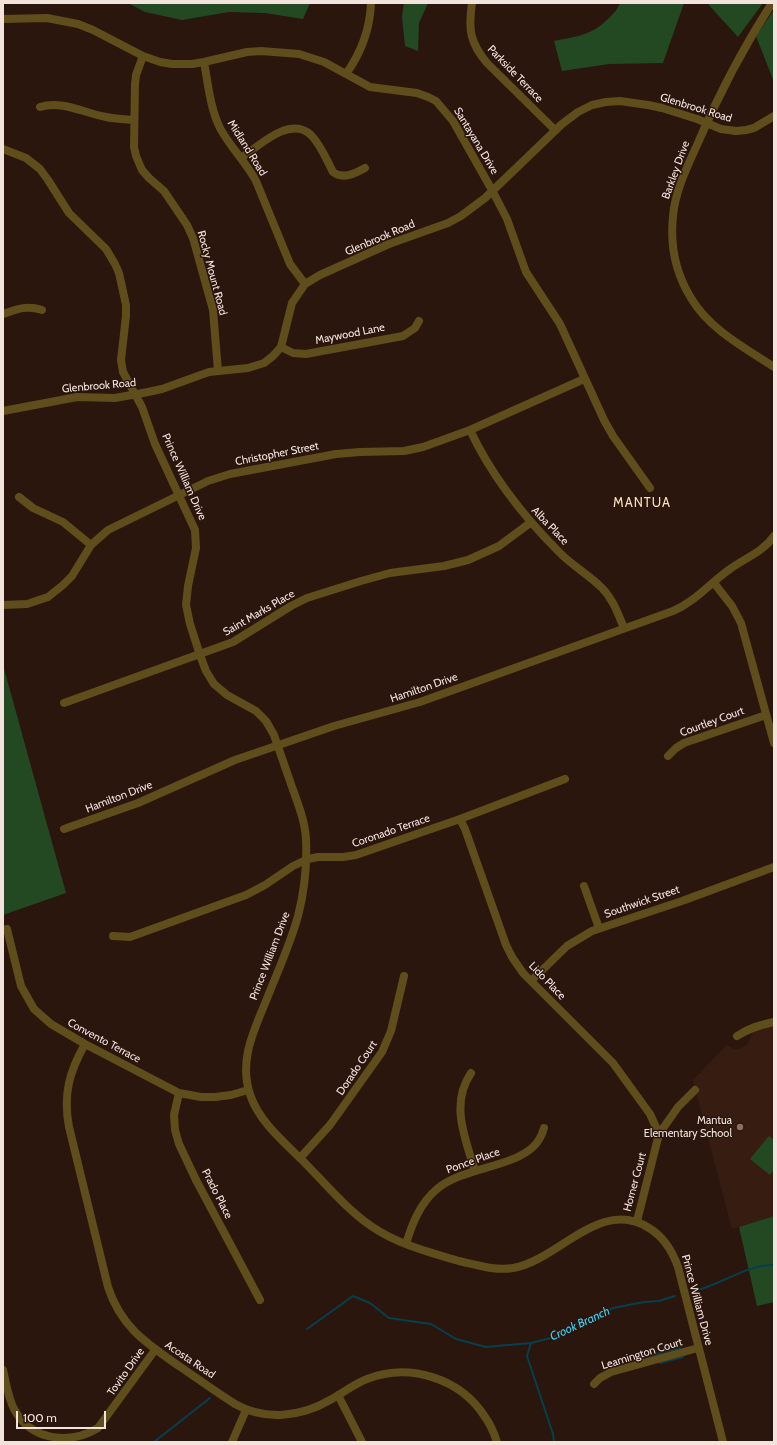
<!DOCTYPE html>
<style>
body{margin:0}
#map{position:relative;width:777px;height:1445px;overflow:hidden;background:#2b160e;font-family:Cabin,sans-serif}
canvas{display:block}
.frame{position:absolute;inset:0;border:4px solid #f2e3dd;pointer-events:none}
.scale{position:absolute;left:16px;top:1411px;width:90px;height:18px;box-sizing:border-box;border:2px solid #f2e3dd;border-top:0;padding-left:5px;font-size:12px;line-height:14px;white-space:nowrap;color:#f2e3dd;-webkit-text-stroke:3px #2b160e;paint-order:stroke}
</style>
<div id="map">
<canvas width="777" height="1445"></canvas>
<div class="frame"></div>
<div class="scale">100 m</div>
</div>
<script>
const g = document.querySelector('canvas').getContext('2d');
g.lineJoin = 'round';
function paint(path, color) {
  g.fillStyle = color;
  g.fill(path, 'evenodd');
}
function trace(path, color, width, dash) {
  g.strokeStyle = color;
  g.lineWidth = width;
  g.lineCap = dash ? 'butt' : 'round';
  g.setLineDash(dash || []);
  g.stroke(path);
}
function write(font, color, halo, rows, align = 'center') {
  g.font = font + ' Cabin,sans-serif';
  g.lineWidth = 3;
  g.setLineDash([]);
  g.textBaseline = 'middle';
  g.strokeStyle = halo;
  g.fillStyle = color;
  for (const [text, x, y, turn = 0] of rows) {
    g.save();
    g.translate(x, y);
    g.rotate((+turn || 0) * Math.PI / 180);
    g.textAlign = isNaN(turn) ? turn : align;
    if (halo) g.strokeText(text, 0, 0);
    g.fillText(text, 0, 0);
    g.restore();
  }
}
paint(new Path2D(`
 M 774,1026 L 774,1216 L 732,1229 L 693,1080 L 727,1045 L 734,1049 L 740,1049 L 747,1045 L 753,1032 Z`), '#371d11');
paint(new Path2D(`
 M 128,3 L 310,3 L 303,19 L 265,13 L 229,12 L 182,20 L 145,12 Z
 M 404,3 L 428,3 L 419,23 L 418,51 L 405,46 L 402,17 Z
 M 620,3 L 684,3 L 663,63 L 609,64 L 562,71 L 554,41 C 579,36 593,35 611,16 C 615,12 618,8 620,3 Z
 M 707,3 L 763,3 L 738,37 Z
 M 774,10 L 774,82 L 756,36 Z
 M 3,665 L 66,893 L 3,915 Z
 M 769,1136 L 774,1140 L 774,1169 L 770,1175 L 750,1159 Z
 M 774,1216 L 774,1302 L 757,1306 L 739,1227 Z`), '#234923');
trace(new Path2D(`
 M 695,1291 C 722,1284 746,1265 774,1265
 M 307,1329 L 353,1296 L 370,1303 L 389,1318 L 431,1324 L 456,1339 L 486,1347 L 531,1343 L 551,1338 L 567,1330 L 580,1321 L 595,1318 L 613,1308 L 644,1302 L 659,1301 L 675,1296
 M 531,1343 L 527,1356 L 553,1434 L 554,1442
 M 630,1361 L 680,1348
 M 660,1363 L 683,1357
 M 154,1442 L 210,1398`), '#04404d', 2);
trace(new Path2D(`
 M 472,3 C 468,29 470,43 487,63 L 555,130
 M 772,3 C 743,48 718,96 697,145 C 687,167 675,192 673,216 C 670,245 676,274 691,298 C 709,329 745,348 774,367
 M 3,19 L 47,18 L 78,24 L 93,30 L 143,56 L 160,62 L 172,64 L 192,64 L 204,62 L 247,52 L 261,51 L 299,54 L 324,62 L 370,87 L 417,93 L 428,97 L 436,101 L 453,121 L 492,190 L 507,219 L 526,272 L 560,324 L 604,420 L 613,436 L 650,488
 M 143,56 L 136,75 L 135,84 L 134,147 L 136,156 L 142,170 L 149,178 L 164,191 L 187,225 L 193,238 L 213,310 L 218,371
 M 204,62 C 208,83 210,108 220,128 C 230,147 246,162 256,181 L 290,264 L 305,284
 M 346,74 C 361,53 370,29 371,3
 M 40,107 C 62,100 84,113 106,117 C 115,119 125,119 134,120
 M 3,149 L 26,158 L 40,169 L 48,180 L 69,213 L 106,249 L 115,264 L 119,273 L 126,305 L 126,316 L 121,360 L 123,372 L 142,407 L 155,444 L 195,530 L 196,548 L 188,586 L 186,605 L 190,624 L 200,655 L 206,671 L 214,684 L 227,695 L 256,711 L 266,721 L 274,735 C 280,752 286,770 292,787 C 298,804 305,821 306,839 C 307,863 304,893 298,916 C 290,945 277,973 266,1001 C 253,1032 238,1063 251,1097 C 260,1122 283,1141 302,1160 C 324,1182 345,1208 371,1226 C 397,1244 428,1252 459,1261 C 477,1265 494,1271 513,1268 C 559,1260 600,1197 649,1228 C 664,1237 672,1250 678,1267 L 723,1442
 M 241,158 C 259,146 290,115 311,135 C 321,145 327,161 333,172 C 343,180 356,173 365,168
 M 3,314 C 17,309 27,305 42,310
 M 281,347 L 293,353 L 306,354 L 403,336 L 415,328 L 419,321
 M 3,411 L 77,397 L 115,398 L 148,392 L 162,389 L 209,372 L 248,368 L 264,363 L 273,356 L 281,347 L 292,303 L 305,284 L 320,275 L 389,244 L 448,223 L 461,216 L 485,198 L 562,124 L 578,112 L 592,105 L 606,102 L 620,101 L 648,105 L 662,108 L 697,119 L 721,129 L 736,131 L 746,130 L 754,128 L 774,116
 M 470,430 C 492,477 523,516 560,553 C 573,566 589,575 602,588 C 613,599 618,614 624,628
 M 19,497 L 33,508 L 63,522 L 91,545
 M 714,583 L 732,606 L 741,623 L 774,743
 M 3,605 L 27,604 L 48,597 L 63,585 L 72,576 L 91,545 L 108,530 L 208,481 L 230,474 L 336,454 L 360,452 L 404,451 L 423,447 L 470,430 L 584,379
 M 64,703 L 233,642 L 291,606 L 307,598 L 361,581 L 390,573 L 444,566 L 468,560 L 499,546 L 530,523
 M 668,756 L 676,748 L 684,743 L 766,715
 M 460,819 L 465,829 L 506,945 L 512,957 L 523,973 L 613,1063 L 650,1114 L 659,1134
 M 64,829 L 138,803 L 235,760 L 334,726 L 420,702 L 673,611 C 696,601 710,583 730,569 C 745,558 763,552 774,536
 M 584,886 L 599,928
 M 7,929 L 21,986 L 34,1009 L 51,1024 L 85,1044 L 179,1093 L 201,1097 L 215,1097 L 231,1095 L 248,1090
 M 113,936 L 130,937 L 246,895 L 265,885 L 293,866 L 308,859 L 318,857 L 343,857 L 356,855 L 460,819 L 565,779
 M 531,981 L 567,946 L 592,931 L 682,901 L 774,867
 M 737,1036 C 749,1028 760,1025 774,1022
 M 85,1044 C 69,1072 63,1095 69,1127 L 108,1287 C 121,1327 146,1343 179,1366 C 198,1379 216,1392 235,1404 C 265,1421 301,1417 330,1400 C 343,1393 354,1384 367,1379 C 410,1362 461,1379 485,1417 C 491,1425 494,1433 497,1442
 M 471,1073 C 450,1104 465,1138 475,1171
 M 179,1093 L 174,1115 L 175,1130 L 179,1144 L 196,1180 L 260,1300
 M 300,1158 L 330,1125 L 382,1052 L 391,1031 L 404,976
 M 637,1221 L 659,1134 L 678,1107 L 695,1090
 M 406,1244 C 412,1224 420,1203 437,1189 C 463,1167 512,1168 534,1146 C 539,1141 542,1135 544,1128
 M 3,1370 C 6,1383 8,1397 14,1409 C 31,1441 70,1445 98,1428 L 155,1350
 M 594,1384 L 600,1378 L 611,1372 L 698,1348
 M 338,1395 L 362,1442
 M 232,1442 L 246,1410`), '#5f4d1b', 8);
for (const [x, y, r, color] of [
 [740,1127,4,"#8d6e63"]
]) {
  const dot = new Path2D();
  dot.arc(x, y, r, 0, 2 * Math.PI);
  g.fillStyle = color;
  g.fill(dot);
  trace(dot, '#2b160e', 1.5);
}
write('11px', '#f2e3dd', '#2b160e', [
 ["Parkside Terrace",515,74,46],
 ["Glenbrook Road",696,108,17],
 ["Santayana Drive",476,141,59],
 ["Midland Road",247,148,58],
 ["Barkley Drive",676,170,-70],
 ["Glenbrook Road",380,238,-23],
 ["Rocky Mount Road",212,273,75],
 ["Maywood Lane",350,334,-11],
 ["Glenbrook Road",99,386,-5],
 ["Christopher Street",277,454,-11],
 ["Prince William Drive",184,477,66],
 ["Alba Place",550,526,46],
 ["Saint Marks Place",259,613,-30],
 ["Hamilton Drive",424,688,-19],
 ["Courtley Court",712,722,-20],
 ["Hamilton Drive",119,797,-21],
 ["Coronado Terrace",391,831,-19],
 ["Southwick Street",642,902,-19],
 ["Prince William Drive",270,956,-69],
 ["Lido Place",547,981,46],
 ["Convento Terrace",104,1041,28],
 ["Dorado Court",357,1068,-56],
 ["Ponce Place",473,1161,-20],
 ["Horner Court",635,1182,-75],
 ["Prado Place",217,1194,63],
 ["Prince William Drive",697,1300,75],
 ["Leamington Court",642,1354,-17],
 ["Acosta Road",190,1360,34],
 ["Tovito Drive",126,1372,-55]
]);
write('11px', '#f2e3dd', '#2b160e', [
 ["Mantua",732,1121],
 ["Elementary School",732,1134]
], 'right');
write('italic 12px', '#3ed3f6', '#2b160e', [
 ["Crook Branch",580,1324,-25]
]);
g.letterSpacing = '1px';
write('13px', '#f9dfb7', '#2b160e', [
 ["MANTUA",642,503]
]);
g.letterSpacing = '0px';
</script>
